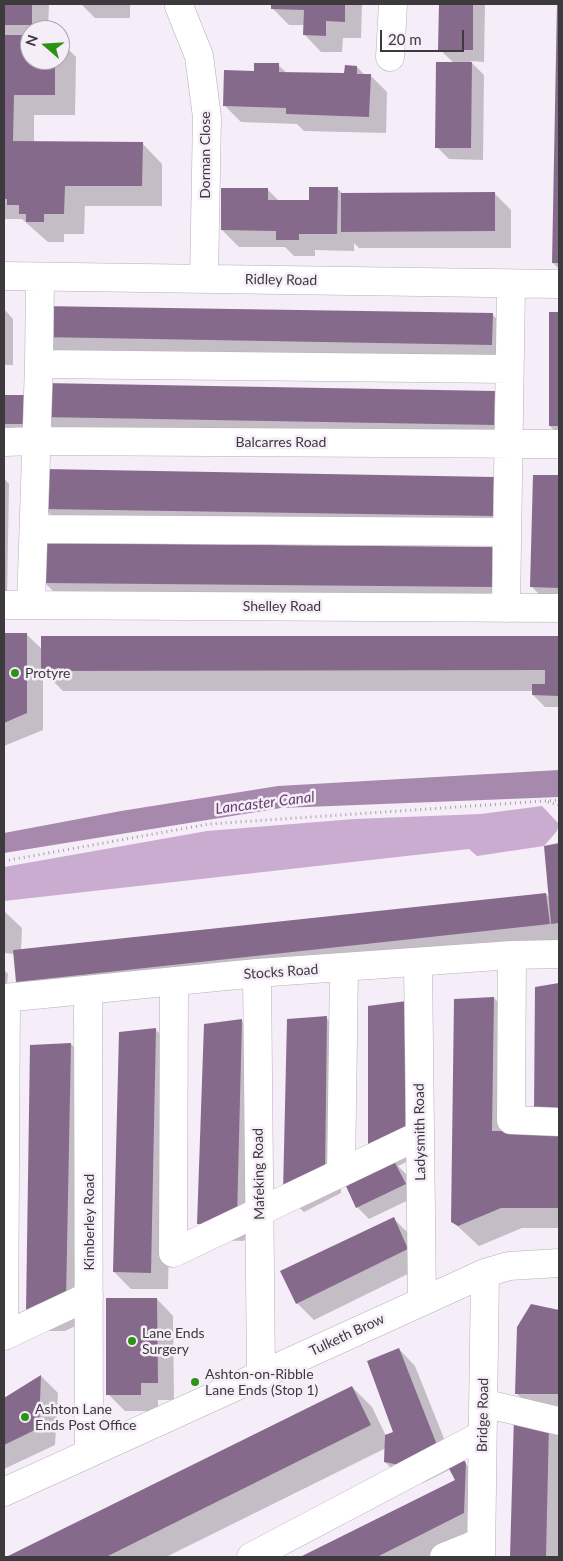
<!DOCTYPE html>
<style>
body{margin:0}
#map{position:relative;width:563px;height:1561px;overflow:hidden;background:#f5edf7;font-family:Lato,sans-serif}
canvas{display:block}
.frame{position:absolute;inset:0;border:5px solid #3d3a3e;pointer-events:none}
.north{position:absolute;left:20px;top:20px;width:50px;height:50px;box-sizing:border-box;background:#f5edf7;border:1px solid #aba5ad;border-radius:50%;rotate:289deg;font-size:14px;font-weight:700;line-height:20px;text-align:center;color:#3d3a3e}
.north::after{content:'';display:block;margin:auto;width:18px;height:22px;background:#2d9317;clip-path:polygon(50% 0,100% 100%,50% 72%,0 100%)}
.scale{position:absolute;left:380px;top:30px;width:84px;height:22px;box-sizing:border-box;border:2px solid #3d3a3e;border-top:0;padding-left:6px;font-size:15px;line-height:18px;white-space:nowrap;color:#3d3a3e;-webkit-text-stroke:4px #f5edf7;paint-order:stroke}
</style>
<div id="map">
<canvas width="563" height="1561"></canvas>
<div class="frame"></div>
<div class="north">N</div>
<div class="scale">20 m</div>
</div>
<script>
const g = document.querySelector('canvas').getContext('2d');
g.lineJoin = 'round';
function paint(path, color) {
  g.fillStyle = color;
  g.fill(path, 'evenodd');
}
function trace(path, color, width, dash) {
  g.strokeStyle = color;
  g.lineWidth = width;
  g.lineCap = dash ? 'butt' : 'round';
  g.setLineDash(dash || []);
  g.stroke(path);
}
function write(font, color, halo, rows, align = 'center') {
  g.font = font + ' Lato,sans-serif';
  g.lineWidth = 5;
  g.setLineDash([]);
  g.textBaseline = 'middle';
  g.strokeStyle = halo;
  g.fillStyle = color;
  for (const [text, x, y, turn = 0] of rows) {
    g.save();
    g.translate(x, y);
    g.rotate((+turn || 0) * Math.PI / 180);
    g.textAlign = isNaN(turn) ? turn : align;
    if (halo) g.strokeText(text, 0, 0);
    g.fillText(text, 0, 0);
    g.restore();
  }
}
paint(new Path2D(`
 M 542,806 L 559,824 L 557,831 L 544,846 L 477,856 L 469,849 L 4,901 L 4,867 L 207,831 L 354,819 L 481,814 Z`), '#cbacd1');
paint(new Path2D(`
 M 559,770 L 559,797 L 281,808 L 4,853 L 4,833 L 121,811 L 278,786 Z`), '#a789ad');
paint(new Path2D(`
 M 4,4 L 49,4 L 48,30 L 30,30 L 30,60 L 60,60 L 60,41 L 76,57 L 75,115 L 34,115 L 34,142 L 142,143 L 162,164 L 162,206 L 85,206 L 84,234 L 64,234 L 64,242 L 48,242 L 22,219 L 4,219 Z
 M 81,4 L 130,4 L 130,18 L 95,18 Z
 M 272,4 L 362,4 L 361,38 L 343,38 L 342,52 L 321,52 L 305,35 L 305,25 L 289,25 L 272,8 Z
 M 440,4 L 485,4 L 484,62 L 470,61 L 484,75 L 483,160 L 449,159 L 437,147 L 454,63 L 439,49 Z
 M 558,4 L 559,4 L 559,269 L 553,263 Z
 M 278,65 L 287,73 L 346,75 L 357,67 L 365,75 L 370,75 L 387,92 L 386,133 L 304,131 L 297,124 L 241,122 L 224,105 Z
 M 337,188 L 343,194 L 494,193 L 511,210 L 511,248 L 359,248 L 354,243 L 354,251 L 315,250 L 315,256 L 294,256 L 285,247 L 239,247 L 222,230 L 267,189 L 279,201 L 310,201 Z
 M 4,309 L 13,319 L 13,365 L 4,365 Z
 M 550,313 L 559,313 L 559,435 L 550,426 Z
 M 492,314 L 513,335 L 512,365 L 61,357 L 40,337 Z
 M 4,377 L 5,396 L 494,392 L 515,413 L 514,445 L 63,437 L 40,415 L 40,435 L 4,435 Z
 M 534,476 L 559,476 L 559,599 L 544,599 L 532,587 Z
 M 4,478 L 9,484 L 7,597 L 4,597 Z
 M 494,478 L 514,498 L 513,536 L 65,529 L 44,508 Z
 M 492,548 L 512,569 L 512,607 L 65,603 L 44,582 Z
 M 4,634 L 26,634 L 43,650 L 559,637 L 559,707 L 545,707 L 533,695 L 533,691 L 63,691 L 43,671 L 43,730 L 4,746 Z
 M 559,844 L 559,945 L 38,1002 L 18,981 L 14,954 L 4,953 L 4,911 L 22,928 L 21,951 L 546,894 L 550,898 L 546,847 Z
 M 4,970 L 8,974 L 6,993 L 4,994 Z
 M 559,985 L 559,1129 L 536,988 Z
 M 494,998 L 514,1018 L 513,1132 L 559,1132 L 559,1228 L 522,1228 L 479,1246 L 452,1221 Z
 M 407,1003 L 421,1155 L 398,1166 L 406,1174 L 417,1196 L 369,1219 L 357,1207 L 382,1168 L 368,1130 L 369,1007 Z
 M 326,1018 L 343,1034 L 341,1193 L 304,1212 L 284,1193 Z
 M 242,1021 L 259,1037 L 253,1235 L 243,1241 L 215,1240 L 199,1223 Z
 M 156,1030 L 173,1046 L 168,1289 L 131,1289 L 114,1272 Z
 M 71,1044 L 91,1065 L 86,1321 L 65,1331 L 48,1331 L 27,1310 Z
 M 394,1219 L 410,1235 L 424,1266 L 314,1320 L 297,1303 Z
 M 157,1299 L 173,1316 L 174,1400 L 158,1400 L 158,1411 L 125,1411 L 108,1394 Z
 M 531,1306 L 559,1311 L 559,1414 L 537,1414 L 516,1393 Z
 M 399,1349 L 415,1366 L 453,1461 L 460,1458 L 481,1479 L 484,1534 L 437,1557 L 303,1557 L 456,1480 L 451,1469 L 423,1483 L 402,1479 L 385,1462 L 386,1448 L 166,1557 L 9,1557 L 352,1387 L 372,1407 L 386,1436 L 395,1432 Z
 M 41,1376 L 58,1393 L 55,1445 L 4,1469 L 4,1400 Z
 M 515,1417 L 548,1425 L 559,1436 L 559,1557 L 512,1557 Z`), '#0003');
paint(new Path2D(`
 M 4,4 L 32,4 L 32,25 L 4,25 Z
 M 271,4 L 345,4 L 345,22 L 326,21 L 326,36 L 303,35 L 304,10 L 271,9 Z
 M 439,4 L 473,4 L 473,50 L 438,50 Z
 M 557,4 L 559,4 L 559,263 L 552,263 Z
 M 4,35 L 30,35 L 30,60 L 55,60 L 55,95 L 14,95 L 13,141 L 143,142 L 142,186 L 65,186 L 64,214 L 44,214 L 44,222 L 26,222 L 26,214 L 19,214 L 19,205 L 7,205 L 7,199 L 4,199 Z
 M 436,62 L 472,62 L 471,148 L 435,148 Z
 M 254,63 L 279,63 L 279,72 L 344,73 L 345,65 L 357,66 L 357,74 L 371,74 L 369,117 L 286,114 L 286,108 L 223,106 L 224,70 L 254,71 Z
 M 309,187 L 338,187 L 337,234 L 299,234 L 299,240 L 276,240 L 276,231 L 221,230 L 221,188 L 268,188 L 268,200 L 309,200 Z
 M 495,192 L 495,231 L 341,232 L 341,193 Z
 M 39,306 L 493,313 L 492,345 L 39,337 Z
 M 549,312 L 559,312 L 559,426 L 549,426 Z
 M 42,383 L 495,391 L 494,425 L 41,417 Z
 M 4,395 L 29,395 L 29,424 L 4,424 Z
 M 44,469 L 494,477 L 493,516 L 43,509 Z
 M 533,475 L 559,475 L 559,588 L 530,587 Z
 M 43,543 L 492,547 L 492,587 L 43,583 Z
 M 4,633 L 27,633 L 27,713 L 4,723 Z
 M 41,636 L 559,636 L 559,696 L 532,695 L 532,684 L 545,684 L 545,670 L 41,671 Z
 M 559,843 L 559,923 L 551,924 L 544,846 Z
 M 546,893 L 550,924 L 16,982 L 13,950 Z
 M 559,983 L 559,1113 L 534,1112 L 535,987 Z
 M 494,997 L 492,1131 L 559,1131 L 559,1208 L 501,1208 L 458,1226 L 451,1222 L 454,999 Z
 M 407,1001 L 405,1138 L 368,1156 L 368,1006 Z
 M 327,1016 L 325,1176 L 283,1193 L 287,1019 Z
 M 242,1019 L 237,1219 L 226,1225 L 197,1224 L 204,1024 Z
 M 156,1028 L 151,1273 L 113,1272 L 119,1032 Z
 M 71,1043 L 66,1301 L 26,1311 L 30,1045 Z
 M 394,1161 L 406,1184 L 356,1208 L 345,1184 Z
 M 394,1217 L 408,1249 L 296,1304 L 280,1271 Z
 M 106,1298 L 157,1298 L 158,1383 L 141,1383 L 141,1395 L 106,1395 Z
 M 531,1304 L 559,1310 L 559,1394 L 515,1394 L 517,1327 Z
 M 399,1348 L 439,1450 L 405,1466 L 384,1462 L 385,1435 L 393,1432 L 367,1361 Z
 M 41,1375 L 39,1428 L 4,1445 L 4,1398 Z
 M 352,1386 L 371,1425 L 106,1557 L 6,1557 Z
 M 514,1416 L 549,1424 L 546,1557 L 510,1557 Z
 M 461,1456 L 466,1463 L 464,1513 L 377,1557 L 300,1557 L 455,1480 L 446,1463 Z`), '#866a8c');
const minor = new Path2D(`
 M 179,6 L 199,56 L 207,117 L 204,279
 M 390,57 L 393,4
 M 4,276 L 559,284
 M 39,364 L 509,369
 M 4,442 L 37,441 L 559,444
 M 34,529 L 507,532
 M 4,605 L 559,608
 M 31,605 L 39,364 L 40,277
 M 506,608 L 511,284
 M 512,955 L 511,1120 L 559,1122
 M 418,963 L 422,1300
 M 257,973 L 261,1375
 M 174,981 L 173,1253 L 420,1135
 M 88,990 L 89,1453
 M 4,998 L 257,973 L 512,955 L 559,954
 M 341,1173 L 344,968
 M 4,1336 L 6,998
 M 4,1336 L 89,1296
 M 483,1403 L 559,1421
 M 4,1492 L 485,1273 L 509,1266 L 559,1263
 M 251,1557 L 482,1435
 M 444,1557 L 481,1542
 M 481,1557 L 485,1273`);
trace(minor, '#b6aeb7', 29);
trace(new Path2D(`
 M 548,802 L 559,805
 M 4,861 L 209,824 L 559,800`), '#a6a0a7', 3, [1, 4]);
trace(minor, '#fff', 28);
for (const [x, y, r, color] of [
 [15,673,5,"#2d9317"],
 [132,1341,5,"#2d9317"],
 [195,1382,5,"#2d9317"],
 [25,1417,5,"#2d9317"]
]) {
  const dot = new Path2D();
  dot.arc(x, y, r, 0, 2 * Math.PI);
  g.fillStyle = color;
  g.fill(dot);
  trace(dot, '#f5edf7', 2);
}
write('14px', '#3d3a3e', '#f5edf7', [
 ["Dorman Close",205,155,-90],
 ["Ridley Road",281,280,1],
 ["Balcarres Road",281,442],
 ["Shelley Road",282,606],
 ["Stocks Road",281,972,-4],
 ["Ladysmith Road",420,1132,-91],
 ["Mafeking Road",259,1174,-91],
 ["Kimberley Road",89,1222,-90],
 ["Tulketh Brow",347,1335,-25],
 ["Bridge Road",483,1415,-89]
]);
write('14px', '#3d3a3e', '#f5edf7', [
 ["Protyre",25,673],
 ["Lane Ends",142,1333],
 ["Surgery",142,1349],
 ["Ashton-on-Ribble",205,1374],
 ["Lane Ends (Stop 1)",205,1390],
 ["Ashton Lane",35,1409],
 ["Ends Post Office",35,1425]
], 'left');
write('italic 15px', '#694071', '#f5edf7', [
 ["Lancaster Canal",265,803,-7]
]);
</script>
